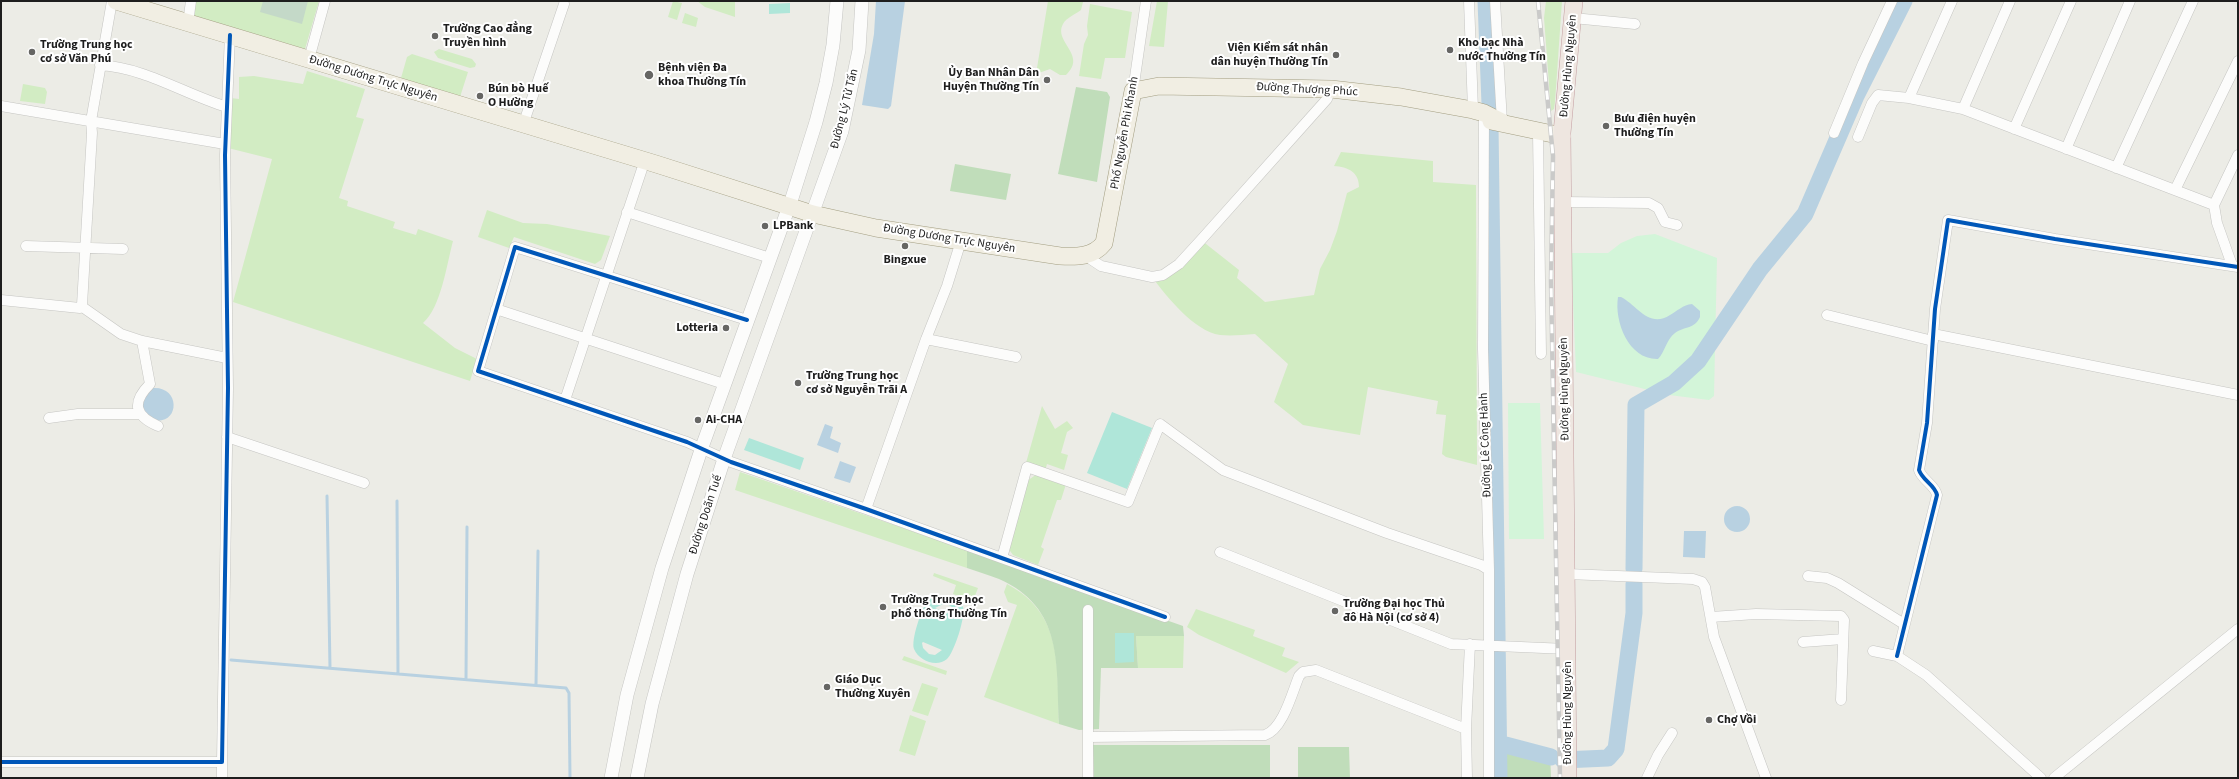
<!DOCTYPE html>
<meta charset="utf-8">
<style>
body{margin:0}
#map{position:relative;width:2239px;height:779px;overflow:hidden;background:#ecece6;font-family:"Source Sans 3",sans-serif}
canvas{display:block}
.frame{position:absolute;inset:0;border:2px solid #1e1e1e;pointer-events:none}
</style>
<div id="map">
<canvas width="2239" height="779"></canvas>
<div class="frame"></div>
</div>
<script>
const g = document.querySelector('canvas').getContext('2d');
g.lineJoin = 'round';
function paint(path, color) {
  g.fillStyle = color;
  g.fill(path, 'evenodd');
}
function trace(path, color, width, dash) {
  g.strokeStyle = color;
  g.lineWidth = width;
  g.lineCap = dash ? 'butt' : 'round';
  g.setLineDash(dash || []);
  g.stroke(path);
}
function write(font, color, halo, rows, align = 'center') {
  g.font = font + ' "Source Sans 3",sans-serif';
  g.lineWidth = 4;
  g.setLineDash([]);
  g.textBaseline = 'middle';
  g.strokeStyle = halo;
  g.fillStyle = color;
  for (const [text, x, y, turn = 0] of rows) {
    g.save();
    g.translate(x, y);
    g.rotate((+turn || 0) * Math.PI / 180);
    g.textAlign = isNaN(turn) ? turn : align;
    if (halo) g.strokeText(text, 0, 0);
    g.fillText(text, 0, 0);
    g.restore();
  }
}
paint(new Path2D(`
 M 193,1 L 319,1 L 305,49 L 191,15 Z
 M 673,1 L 682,3 L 677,20 L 668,17 Z
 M 697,1 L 735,1 L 735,17 L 705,7 Z
 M 1048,1 L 1083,2 L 1081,10 C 1076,14 1066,18 1063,24 C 1053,42 1088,55 1066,75 L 1060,75 L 1050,69 L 1036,74 Z
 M 1157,1 L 1168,1 L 1164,47 L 1149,46 Z
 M 1546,1 L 1562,1 L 1555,102 L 1554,109 L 1551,111 L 1544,18 Z
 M 1090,4 L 1132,12 L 1125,58 L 1105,58 L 1101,79 L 1079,76 L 1084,44 L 1088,35 L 1087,26 Z
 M 685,13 L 698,18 L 696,27 L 682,23 Z
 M 439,49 L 472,59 L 476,64 L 475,67 L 470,68 L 438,58 L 434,52 Z
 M 412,54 L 468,72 L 460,97 L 401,78 L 407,57 Z
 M 307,71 L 365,89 L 356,117 L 364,119 L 339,198 L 348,201 L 347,206 L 395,222 L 393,228 L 416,235 L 418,229 L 453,241 C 447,263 441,308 423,323 L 455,348 L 477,359 L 470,381 L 233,302 L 272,159 L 228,148 L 231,98 L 239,99 L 239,77 L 254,76 L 303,84 Z
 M 23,84 L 45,88 L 47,92 L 45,104 L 20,101 Z
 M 1341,152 L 1433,161 L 1433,182 L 1476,185 L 1477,465 L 1446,457 L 1442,454 L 1446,415 L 1436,414 L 1438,401 L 1368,387 L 1360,435 L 1303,425 L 1274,402 L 1288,364 L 1255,334 C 1243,335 1231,336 1220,335 C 1194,331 1167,297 1152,277 L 1163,275 L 1201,240 L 1239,270 L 1237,278 L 1265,302 L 1314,295 L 1320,269 L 1330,250 L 1337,231 L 1347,193 L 1359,187 C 1359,172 1348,167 1334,166 Z
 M 487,210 L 523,223 L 547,224 L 610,236 L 601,260 L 595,264 L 514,237 L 509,248 L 478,237 Z
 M 1042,406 L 1055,429 L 1067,421 L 1073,428 L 1067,432 L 1061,453 L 1068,455 L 1064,470 L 1047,464 L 1045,471 L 1026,463 Z
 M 740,472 L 967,550 L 967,568 L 735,490 Z
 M 1037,474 L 1066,484 L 1061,500 L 1057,500 L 1041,547 L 1044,549 L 1038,565 L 1013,555 L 1008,548 L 1027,481 Z
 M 934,573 L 978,588 L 973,601 L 953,594 L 956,585 L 933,576 Z
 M 1007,584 C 1064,614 1057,668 1059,724 L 984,697 L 1017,605 L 1008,602 L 1004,592 Z
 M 1196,609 L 1255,630 L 1253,636 L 1285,648 L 1282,656 L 1299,662 L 1286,673 L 1199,635 L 1187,627 Z
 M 1136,636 L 1184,636 L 1183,668 L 1138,668 Z
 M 904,656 L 947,671 L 946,675 L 902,660 Z
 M 922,683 L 938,688 L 928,716 L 912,711 Z
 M 910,715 L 926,721 L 915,756 L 899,751 Z`), '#d2ecc3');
paint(new Path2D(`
 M 1076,87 L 1107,92 L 1110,97 L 1097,182 L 1058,174 Z
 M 955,164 L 1011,174 L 1006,200 L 950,191 Z
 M 967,550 L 1183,626 L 1184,636 L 1136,636 L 1138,668 L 1101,668 L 1099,729 L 1079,730 L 1059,724 C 1056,664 1064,608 999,579 C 989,575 978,572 967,568 Z
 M 1093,745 L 1270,745 L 1270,778 L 1094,778 Z
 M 1298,747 L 1349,747 L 1350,778 L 1298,778 Z
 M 1550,750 L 1551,778 L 1503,778 L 1503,751 Z`), '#c0ddba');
paint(new Path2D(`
 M 263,1 L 308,1 L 302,24 L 260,12 Z`), '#c4d9c8');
paint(new Path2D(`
 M 1655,234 L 1717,258 L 1714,396 L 1709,400 L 1669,395 L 1576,372 L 1571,253 L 1608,253 L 1621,243 L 1637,236 Z
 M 1508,403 L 1540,403 L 1544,539 L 1509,539 Z`), '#d3f5d9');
paint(new Path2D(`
 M 790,3 L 790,13 L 769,14 L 769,4 Z
 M 1112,412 L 1152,428 L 1127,489 L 1087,473 Z
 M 749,438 L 804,458 L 800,470 L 744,450 Z
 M 943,595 C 950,597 960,599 963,607 C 966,616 954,653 947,659 C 937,668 919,661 914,649 C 911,640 921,610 927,602 C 930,597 937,596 943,595 ZM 943,604 C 950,604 956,608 955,616 L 935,608 ZM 922,643 L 923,642 L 942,650 L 935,655 L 929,654 L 923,648 Z
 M 1115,633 L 1134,633 L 1134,662 L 1115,663 Z`), '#afe6d9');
paint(new Path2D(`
 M 876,1 L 905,1 L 891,106 L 888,109 L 862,105 L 874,34 Z
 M 1618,297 L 1621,297 C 1637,305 1649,329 1670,315 C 1677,311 1683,305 1692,304 L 1700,311 L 1700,317 C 1695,329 1685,326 1675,333 C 1666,340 1665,352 1658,359 C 1629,360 1614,322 1618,297 Z
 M 153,388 C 183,386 180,432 146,418 L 141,399 Z
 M 825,424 L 833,427 L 830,438 L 841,443 L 838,453 L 817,445 Z
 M 840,461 L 856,467 L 850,483 L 834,478 Z
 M1724 519a13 13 0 1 1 26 0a13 13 0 1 1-26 0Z
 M 1684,531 L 1706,531 L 1705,558 L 1683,557 Z`), '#b8d1e1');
trace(new Path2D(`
 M 327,496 L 330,668
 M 397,501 L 398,674
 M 231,660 L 566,688 L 569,693 L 570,778
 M 466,679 L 467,527
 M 536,685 L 538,551`), '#b8d1e1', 3);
trace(new Path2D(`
 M 1486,1 L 1490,104
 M 1490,126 L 1499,778
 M 1634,569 L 1636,405 L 1674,383 L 1698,361 L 1760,269 L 1805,214 L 1856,96 L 1904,1
 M 1498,743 L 1551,757
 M 1563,760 L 1608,758 L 1616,749 L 1634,613 L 1634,584`), '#b8d1e1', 17);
const minor = new Path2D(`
 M 1469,1 L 1473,110
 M 1495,1 L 1502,122
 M 1573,18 L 1635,24
 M 188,23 L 191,1
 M 309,59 L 325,1
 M 100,65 C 146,68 184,94 227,107
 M 1133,91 L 1146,1
 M 1909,98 L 1963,109 L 2214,205 L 2238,155
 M 1,106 L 225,144
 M 1963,109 L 2010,1
 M 1484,113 L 1483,349 L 1489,570 L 1489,778
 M 523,125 L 564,4
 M 2014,129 L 2071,1
 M 1538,132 L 1541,354
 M 1834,133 L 1863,63 L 1892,1
 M 1858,137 L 1872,103 L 1878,95 L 1909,98 L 1952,1
 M 2066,149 L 2130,1
 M 2116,168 L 2193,1
 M 2175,190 L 2238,61
 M 1563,202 L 1649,203 L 1658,208 L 1665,222 L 1677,225
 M 2214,205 L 2217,223 L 2232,265
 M 627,212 L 770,258
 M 26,246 L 123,249
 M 1086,256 L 1101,266 L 1152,277 L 1163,275 L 1179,264 L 1201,240 L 1327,99 L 1331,89
 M 1,300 L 80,308 L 82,305 L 92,133 L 91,121 L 112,1
 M 81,306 L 121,334 L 142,341 L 227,358
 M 496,309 L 724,384
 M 1827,315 L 1933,341
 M 747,320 L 515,247 L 478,371 L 687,442 L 731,462 L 866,509 L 1165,617
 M 1933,334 L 2238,395
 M 926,339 L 947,286 L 961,241
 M 142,341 L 150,384 C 131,403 135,416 158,426
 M 565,400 L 642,169
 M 49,418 L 78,414 L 140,414
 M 227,437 L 364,483
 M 866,509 L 926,339 L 1016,357
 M 1220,552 L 1451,644 L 1567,649
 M 1002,558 L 1027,467 L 1128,502 L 1160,424 L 1223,470 L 1387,533 L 1481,565 L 1489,570
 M 1567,574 L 1693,579 L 1702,582 L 1705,587 L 1714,637 L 1766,778
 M 1808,576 L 1827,578 L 1838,583 L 1904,624
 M 1711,617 L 1756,614 L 1841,616 L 1844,620 L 1841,700
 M 1803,642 L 1843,639
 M 1873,651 L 1897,656 L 1926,675 L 2041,778
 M 1897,656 L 1937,495 C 1935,485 1922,480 1919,470 L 1927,423 L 1935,309 L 1948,220 L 2055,239 L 2238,267
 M 1088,737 L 1265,735 C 1283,729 1292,693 1299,676 L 1303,672 L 1316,670 L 1466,729
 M 1,762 L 222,762 L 228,388 L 225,155 L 230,35
 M 222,762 L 222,778
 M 1088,778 L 1088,610
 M 1467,778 L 1466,729 L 1470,644
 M 1647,778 L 1658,755 L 1672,733
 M 2054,778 L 2238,629`);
const tertiary = new Path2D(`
 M 611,778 L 627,695 L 662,568 L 702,447 L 792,198 L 816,122 L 826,83 L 833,45 L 837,1
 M 637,778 L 652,704 L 687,574 L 724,459 L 842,131 L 859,50 L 862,1`);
const primary = new Path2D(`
 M 116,1 L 656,164 L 813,214 L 876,228 L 1060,256 C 1077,257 1093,257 1104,243 L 1133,91 L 1159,86 L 1331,89 L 1401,97 L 1473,110 L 1484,113 L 1502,122
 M 1491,121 L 1562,136`);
const trunk = new Path2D(`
 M 1568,778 L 1562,133 L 1574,1`);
trace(minor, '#c5c5c2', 11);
trace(tertiary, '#c5c5c2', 14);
trace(primary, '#a39e82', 18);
trace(trunk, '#c39da0', 18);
trace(minor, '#fcfcfb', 10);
trace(tertiary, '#fcfcfb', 13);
trace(primary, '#f1eee3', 17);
trace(trunk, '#eee6e0', 17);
const rail = new Path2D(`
 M 1538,1 L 1553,156 L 1551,281 L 1560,778`);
trace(rail, '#cacac9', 4.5);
trace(rail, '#fff', 3, [9]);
trace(new Path2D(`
 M 747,320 L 515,247 L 478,371 L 687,442 L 731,462 L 866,509 L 1165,617
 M 1897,656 L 1937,495 C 1935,485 1922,480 1919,470 L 1927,423 L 1935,309 L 1948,220 L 2055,239 L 2238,267
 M 1,762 L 222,762 L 228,388 L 225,155 L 230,35`), '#0057b8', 4);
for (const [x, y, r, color] of [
 [435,36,4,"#666664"],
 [1450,50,4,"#666664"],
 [32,52,4,"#666664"],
 [1336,55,4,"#666664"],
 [649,75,5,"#666664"],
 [1047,80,4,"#666664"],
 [480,96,4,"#666664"],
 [1606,126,4,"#666664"],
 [765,226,4,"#666664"],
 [905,246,4,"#666664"],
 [726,328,4,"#666664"],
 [798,383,4,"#666664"],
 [698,420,4,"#666664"],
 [883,607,4,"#666664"],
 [1335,611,4,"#666664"],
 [827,687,4,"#666664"],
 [1709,720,4,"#666664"]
]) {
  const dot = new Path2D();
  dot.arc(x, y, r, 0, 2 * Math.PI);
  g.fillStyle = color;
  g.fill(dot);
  trace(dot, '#fff', 1.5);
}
write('bold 12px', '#1e1e1e', '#fff', [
 ["Trường Cao đẳng",443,29],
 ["Truyền hình",443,43],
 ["Kho bạc Nhà",1458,43],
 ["nước Thường Tín",1458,57],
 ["Trường Trung học",40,45],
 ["cơ sở Văn Phú",40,59],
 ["Viện Kiểm sát nhân",1328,48,"right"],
 ["dân huyện Thường Tín",1328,62,"right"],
 ["Bệnh viện Đa",658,68],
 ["khoa Thường Tín",658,82],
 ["Ủy Ban Nhân Dân",1039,73,"right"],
 ["Huyện Thường Tín",1039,87,"right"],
 ["Bún bò Huế",488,89],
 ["O Hường",488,103],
 ["Bưu điện huyện",1614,119],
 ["Thường Tín",1614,133],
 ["LPBank",773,226],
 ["Bingxue",905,260,"center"],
 ["Lotteria",718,328,"right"],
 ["Trường Trung học",806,376],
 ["cơ sở Nguyễn Trãi A",806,390],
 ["Ai-CHA",706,420],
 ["Trường Trung học",891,600],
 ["phổ thông Thường Tín",891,614],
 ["Trường Đại học Thủ",1343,604],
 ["đô Hà Nội (cơ sở 4)",1343,618],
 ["Giáo Dục",835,680],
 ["Thường Xuyên",835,694],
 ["Chợ Vồi",1717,720]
], 'left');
write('12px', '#1e1e1e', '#fff', [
 ["Đường Hùng Nguyên",1569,66,-85],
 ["Đường Dương Trực Nguyên",373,79,17],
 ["Đường Thượng Phúc",1307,90,3],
 ["Đường Lý Tử Tấn",845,109,-76],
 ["Phố Nguyễn Phi Khanh",1125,133,-80],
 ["Đường Dương Trực Nguyên",949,239,9],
 ["Đường Hùng Nguyên",1565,389,-91],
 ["Đường Lê Công Hành",1486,445,-92],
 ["Đường Doãn Tuế",706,515,-72],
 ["Đường Hùng Nguyên",1568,713,-90]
]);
</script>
